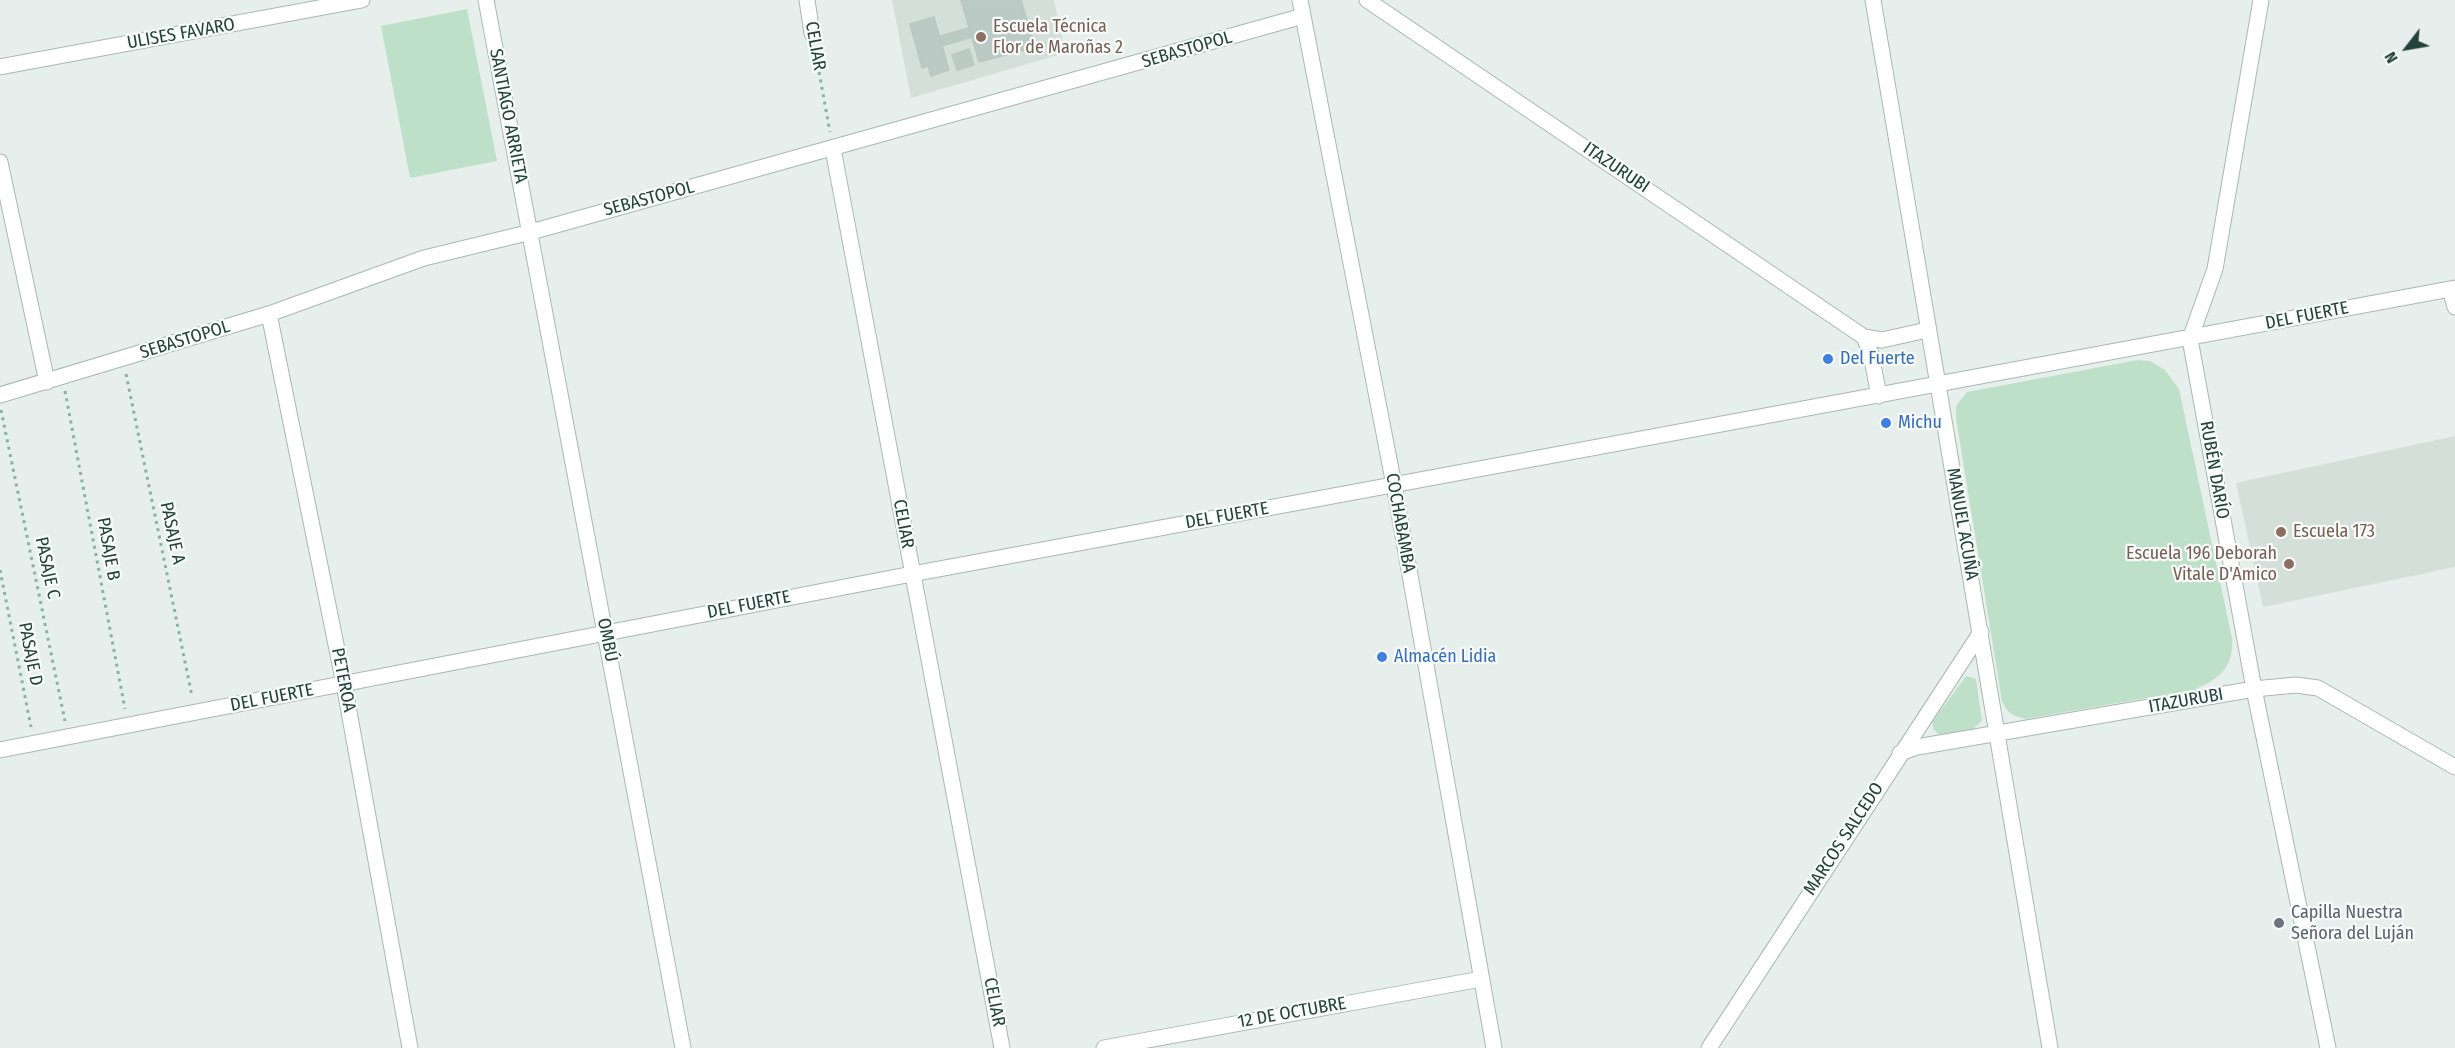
<!DOCTYPE html>
<meta charset="utf-8">
<style>
body{margin:0}
#map{position:relative;width:2455px;height:1048px;overflow:hidden;background:#e6efeb;font-family:"Fira Sans Condensed",sans-serif}
canvas{display:block}
.north{position:absolute;left:2377px;top:18px;width:60px;height:60px;-webkit-text-stroke:4px #f7fbf9;paint-order:stroke;rotate:239deg;font-size:16px;font-weight:700;line-height:24px;text-align:center;color:#24423a}
.north::after{content:'';display:block;margin:auto;width:21px;height:27px;background:#24423a;clip-path:polygon(50% 0,100% 100%,50% 72%,0 100%)}
</style>
<div id="map">
<canvas width="2455" height="1048"></canvas>
<div class="north">N</div>
</div>
<script>
const g = document.querySelector('canvas').getContext('2d');
g.lineJoin = 'round';
function paint(path, color) {
  g.fillStyle = color;
  g.fill(path, 'evenodd');
}
function trace(path, color, width, dash) {
  g.strokeStyle = color;
  g.lineWidth = width;
  g.lineCap = dash ? 'butt' : 'round';
  g.setLineDash(dash || []);
  g.stroke(path);
}
function write(font, color, halo, rows, align = 'center') {
  g.font = font + ' "Fira Sans Condensed",sans-serif';
  g.lineWidth = 4.5;
  g.setLineDash([]);
  g.textBaseline = 'middle';
  g.strokeStyle = halo;
  g.fillStyle = color;
  for (const [text, x, y, turn = 0] of rows) {
    g.save();
    g.translate(x, y);
    g.rotate((+turn || 0) * Math.PI / 180);
    g.textAlign = isNaN(turn) ? turn : align;
    if (halo) g.strokeText(text, 0, 0);
    g.fillText(text, 0, 0);
    g.restore();
  }
}
paint(new Path2D(`
 M 892,0 L 1054,0 L 1065,53 L 911,98 Z
 M 2455,436 L 2455,567 L 2263,607 L 2236,483 Z`), '#d4dfda');
paint(new Path2D(`
 M 467,9 L 497,161 L 410,178 L 381,26 Z
 M 2138,360 L 2150,361 L 2165,370 L 2179,389 L 2232,638 C 2234,667 2219,680 2193,690 L 2025,719 C 2013,716 2007,713 2002,701 L 1956,418 L 1956,406 L 1967,392 Z
 M 1966,676 L 1976,679 L 1982,721 L 1973,729 L 1940,735 L 1934,730 L 1932,722 Z`), '#bfe0c8');
const building = new Path2D(`
 M 961,0 L 1021,0 L 1035,47 L 979,62 Z
 M 934,17 L 949,70 L 931,76 L 928,66 L 922,68 L 910,24 Z
 M 969,28 L 972,37 L 942,46 L 940,36 Z
 M 969,49 L 974,65 L 957,70 L 952,55 Z`);
paint(building, '#bbcac4');
trace(building, '#b8c9c2', 1.5);
const minor = new Path2D(`
 M 486,0 L 683,1048
 M 807,0 L 812,34
 M 1300,0 L 1394,485 L 1494,1048
 M 1367,0 L 1864,337 L 1882,340 L 1927,330
 M 1873,0 L 2050,1048
 M 2261,0 L 2215,269 L 2190,339 L 2254,689 L 2328,1048
 M 0,67 L 362,0
 M 833,149 L 1002,1048
 M 0,162 L 47,382
 M 2450,289 L 2455,307
 M 269,314 L 344,684 L 410,1048
 M 1864,337 L 1871,354 L 1879,396
 M 0,395 L 269,314 L 424,258 L 531,232 L 1303,16
 M 0,750 L 912,574 L 2455,288
 M 1900,753 L 1917,747 L 2254,689 L 2296,685 L 2318,688 L 2455,767
 M 1104,1048 L 1481,979
 M 1709,1048 L 1981,632`);
trace(minor, '#a8b8b2', 17);
trace(new Path2D(`
 M 815,50 L 830,132
 M 126,374 L 192,696
 M 65,391 L 125,709
 M 1,410 L 65,721
 M 0,570 L 31,727`), '#86b3a5', 3, [3, 4.5]);
trace(minor, '#fff', 15);
for (const [x, y, r, color] of [
 [981,37,6,"#8d6e63"],
 [1828,359,6,"#3f7fe0"],
 [1886,423,6,"#3f7fe0"],
 [2281,532,6,"#8d6e63"],
 [2289,564,6,"#8d6e63"],
 [1382,657,6,"#3f7fe0"],
 [2279,923,6,"#6b7280"]
]) {
  const dot = new Path2D();
  dot.arc(x, y, r, 0, 2 * Math.PI);
  g.fillStyle = color;
  g.fill(dot);
  trace(dot, '#f7fbf9', 2);
}
write('18px', '#785e54', '#f7fbf9', [
 ["Escuela Técnica",993,27],
 ["Flor de Maroñas 2",993,48],
 ["Escuela 173",2293,532],
 ["Escuela 196 Deborah",2277,554,"right"],
 ["Vitale D'Amico",2277,575,"right"]
], 'left');
write('18px', '#24423a', '#f7fbf9', [
 ["ULISES FAVARO",181,34,-10],
 ["CELIAR",815,46,80],
 ["SEBASTOPOL",1187,50,-16],
 ["SANTIAGO ARRIETA",508,116,79],
 ["ITAZURUBI",1616,168,34],
 ["SEBASTOPOL",649,199,-15],
 ["DEL FUERTE",2307,316,-11],
 ["SEBASTOPOL",185,340,-17],
 ["RUBÉN DARÍO",2214,470,80],
 ["DEL FUERTE",1227,516,-10],
 ["COCHABAMBA",1400,523,80],
 ["CELIAR",903,524,80],
 ["MANUEL ACUÑA",1962,524,80],
 ["PASAJE A",172,533,78],
 ["PASAJE B",108,549,80],
 ["PASAJE C",47,568,78],
 ["DEL FUERTE",749,605,-11],
 ["OMBÚ",607,640,79],
 ["PASAJE D",30,654,79],
 ["PETEROA",343,680,79],
 ["DEL FUERTE",272,698,-11],
 ["ITAZURUBI",2186,701,-10],
 ["MARCOS SALCEDO",1844,839,-57],
 ["CELIAR",994,1002,79],
 ["12 DE OCTUBRE",1292,1013,-10]
]);
write('18px', '#366cbe', '#f7fbf9', [
 ["Del Fuerte",1840,359],
 ["Michu",1898,423],
 ["Almacén Lidia",1394,657]
], 'left');
write('18px', '#5b616d', '#f7fbf9', [
 ["Capilla Nuestra",2291,913],
 ["Señora del Luján",2291,934]
], 'left');
</script>
